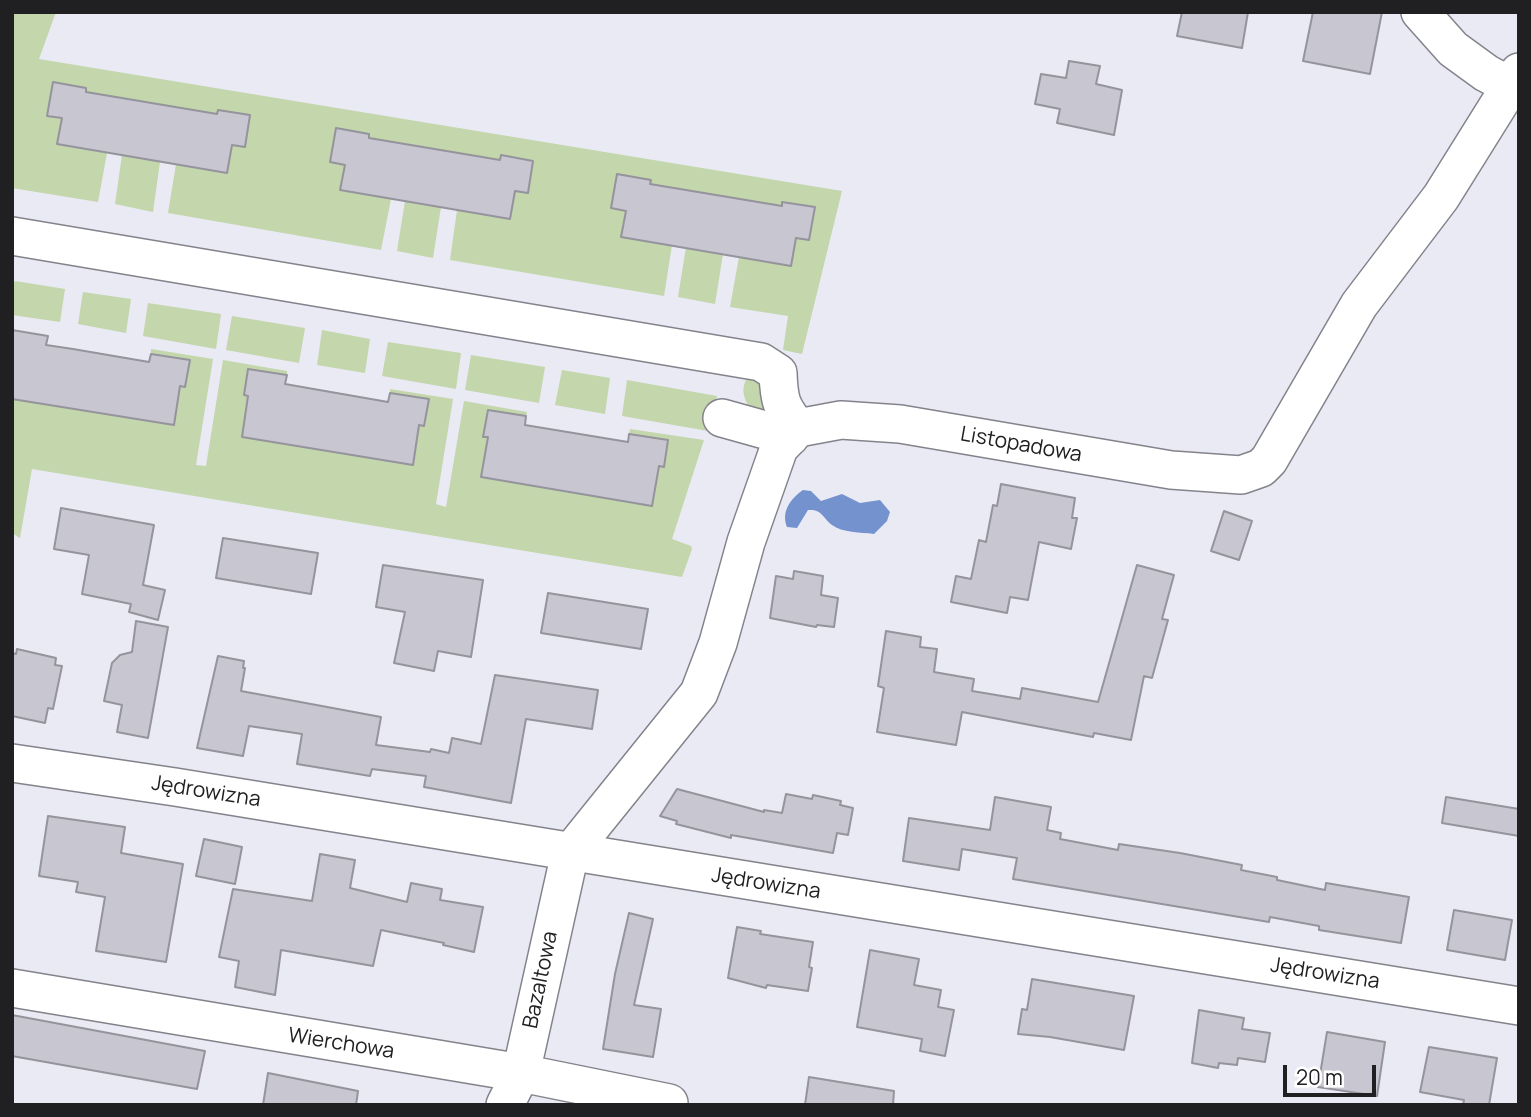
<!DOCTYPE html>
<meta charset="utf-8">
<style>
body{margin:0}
#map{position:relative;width:1531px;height:1117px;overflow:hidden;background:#eaeaf4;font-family:Manrope,sans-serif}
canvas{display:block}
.frame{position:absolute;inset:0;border:14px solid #202023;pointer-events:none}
.scale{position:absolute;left:1283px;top:1065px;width:93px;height:32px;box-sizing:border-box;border:4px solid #202023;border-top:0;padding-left:9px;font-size:21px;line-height:24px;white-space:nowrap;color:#202023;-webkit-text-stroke:5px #fff;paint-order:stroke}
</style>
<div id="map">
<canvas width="1531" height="1117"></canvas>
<div class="frame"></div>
<div class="scale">20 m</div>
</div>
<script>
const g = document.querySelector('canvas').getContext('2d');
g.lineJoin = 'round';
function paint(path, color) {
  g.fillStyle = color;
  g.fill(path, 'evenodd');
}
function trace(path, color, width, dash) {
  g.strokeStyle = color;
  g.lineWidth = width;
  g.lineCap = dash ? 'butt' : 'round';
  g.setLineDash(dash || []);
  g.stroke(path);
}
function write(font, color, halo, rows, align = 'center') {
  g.font = font + ' Manrope,sans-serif';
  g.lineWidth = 5;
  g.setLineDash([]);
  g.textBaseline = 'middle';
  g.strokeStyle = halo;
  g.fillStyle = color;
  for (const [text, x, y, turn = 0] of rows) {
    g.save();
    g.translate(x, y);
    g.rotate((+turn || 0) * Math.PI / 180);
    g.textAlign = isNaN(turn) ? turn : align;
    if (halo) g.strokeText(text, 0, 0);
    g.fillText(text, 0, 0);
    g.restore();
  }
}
paint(new Path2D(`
 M 12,12 L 56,12 L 39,59 L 842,191 L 802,354 L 783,350 L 788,316 L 730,307 L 739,257 L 791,265 L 796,238 L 809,239 L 814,207 L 783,202 L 782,206 L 611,208 L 626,211 L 622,236 L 672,245 L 664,296 L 450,260 L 457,210 L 510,219 L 515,191 L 528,193 L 533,161 L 502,155 L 500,160 L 369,138 L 369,134 L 336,128 L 330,162 L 345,165 L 341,190 L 391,199 L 381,250 L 168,213 L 176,164 L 232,145 L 245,147 L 250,115 L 219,110 L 217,114 L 86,92 L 86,88 L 53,82 L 47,116 L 62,118 L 58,144 L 107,153 L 98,202 L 12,188 Z
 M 122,155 L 160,162 L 153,212 L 115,204 Z
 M 405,201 L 441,207 L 433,258 L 397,251 Z
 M 686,247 L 723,254 L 715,304 L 678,297 Z
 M 15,281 L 65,289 L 60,322 L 12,315 L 12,287 Z
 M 83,292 L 131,299 L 126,333 L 78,324 Z
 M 148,303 L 221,314 L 216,349 L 143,336 Z
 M 232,316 L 305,328 L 299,363 L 226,350 Z
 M 322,330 L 370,339 L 365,373 L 317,365 Z
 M 388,342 L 461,353 L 456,389 L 382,376 Z
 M 151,349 L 213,359 L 196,465 L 206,466 L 223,360 L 287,371 L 287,375 L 248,369 L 244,395 L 248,396 L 242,437 L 413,464 L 419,425 L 424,426 L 429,400 L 390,393 L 390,389 L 453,399 L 436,504 L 446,507 L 464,401 L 527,412 L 526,416 L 488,410 L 484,436 L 488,437 L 482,477 L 651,506 L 659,466 L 664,466 L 668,440 L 629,434 L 630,429 L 704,440 L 672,539 L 691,546 L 692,549 L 682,577 L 32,469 L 20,538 L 12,533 L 12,399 L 173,425 L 180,386 L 185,387 L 190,360 L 151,354 Z
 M 471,355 L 545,367 L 539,403 L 465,390 Z
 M 755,369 L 768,395 L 764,411 L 749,407 C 740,391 742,382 755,369 Z
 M 562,370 L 610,378 L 605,414 L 555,405 Z
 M 627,380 L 717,396 L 708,431 L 622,416 Z`), '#c3d6ac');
paint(new Path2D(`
 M 803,490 L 811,491 L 821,501 L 842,494 L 860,503 L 880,500 L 890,512 L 887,521 L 874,534 C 861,532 842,533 832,525 C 822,517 822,509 808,510 L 797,528 L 787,527 C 781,512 790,499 803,490 Z`), '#7492ce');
const building = new Path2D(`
 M 1182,12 L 1248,12 L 1242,48 L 1177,36 Z
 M 1313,12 L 1382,12 L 1370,74 L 1303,61 Z
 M 1069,61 L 1100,66 L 1096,84 L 1122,90 L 1114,135 L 1057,123 L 1060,109 L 1035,104 L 1041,74 L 1066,78 Z
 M 53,82 L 86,88 L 86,92 L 217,114 L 218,110 L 250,115 L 245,147 L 232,145 L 227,173 L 57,144 L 62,118 L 47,116 Z
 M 336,128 L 369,134 L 369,138 L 500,160 L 501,155 L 533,161 L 528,193 L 515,191 L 510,219 L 340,190 L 345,165 L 330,162 Z
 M 617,174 L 651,180 L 650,184 L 782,206 L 782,202 L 815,207 L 809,240 L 796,238 L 791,266 L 621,237 L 626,211 L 611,208 Z
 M 12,330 L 48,336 L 46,345 L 73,349 L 149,362 L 151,354 L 190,360 L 185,387 L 180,386 L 174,425 L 12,399 Z
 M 248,369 L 287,375 L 285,384 L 388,402 L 390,393 L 429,399 L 424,426 L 419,425 L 413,465 L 242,437 L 248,396 L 244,395 Z
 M 488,410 L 526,416 L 525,425 L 628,442 L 629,434 L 668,440 L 664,467 L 659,466 L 652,506 L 481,477 L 488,437 L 483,437 Z
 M 1001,484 L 1075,498 L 1072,518 L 1077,518 L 1071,549 L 1039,542 L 1028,600 L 1010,597 L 1007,613 L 951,602 L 956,576 L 971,579 L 979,540 L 986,542 L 993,505 L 997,506 Z
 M 61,508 L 154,525 L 143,585 L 165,590 L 158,620 L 129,612 L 131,604 L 82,594 L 89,555 L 54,549 Z
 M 1224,511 L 1252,521 L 1239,560 L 1211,551 Z
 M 223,538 L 318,553 L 311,594 L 216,578 Z
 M 383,565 L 483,580 L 471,657 L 438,651 L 434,671 L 394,663 L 405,612 L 376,607 Z
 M 1137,565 L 1174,575 L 1162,619 L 1168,620 L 1152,678 L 1144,676 L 1131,740 L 1094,733 L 1093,737 L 962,712 L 956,745 L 877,732 L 884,688 L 878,686 L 886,631 L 921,637 L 920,647 L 937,649 L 934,672 L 974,679 L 972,691 L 1020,699 L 1022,688 L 1098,702 Z
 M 794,571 L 823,576 L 821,595 L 838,598 L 834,627 L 817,625 L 816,627 L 770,618 L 776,576 L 793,579 Z
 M 548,593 L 648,609 L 641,649 L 541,633 Z
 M 136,621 L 168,627 L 148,738 L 117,732 L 122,705 L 104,701 L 112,663 L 120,655 L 132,652 Z
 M 17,649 L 56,658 L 55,665 L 62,666 L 53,709 L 48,708 L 45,723 L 12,716 L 12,653 L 16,654 Z
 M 218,656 L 244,661 L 243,668 L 245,668 L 241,691 L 381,717 L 376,745 L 430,752 L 431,749 L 449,753 L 452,738 L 481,744 L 495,675 L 598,690 L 592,729 L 526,719 L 511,803 L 424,787 L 426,776 L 372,769 L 370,776 L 297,764 L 302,734 L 249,726 L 243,756 L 197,748 Z
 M 677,789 L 764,812 L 764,810 L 782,813 L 786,794 L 812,799 L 813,795 L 841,801 L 840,805 L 853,808 L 848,835 L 837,833 L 833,853 L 731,835 L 731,838 L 676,824 L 677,821 L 660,816 Z
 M 995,797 L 1051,807 L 1047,830 L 1061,833 L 1060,839 L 1118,850 L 1119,844 L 1180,853 L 1242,865 L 1241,870 L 1277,877 L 1277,880 L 1325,890 L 1326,883 L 1409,897 L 1401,943 L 1319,930 L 1319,926 L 1270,917 L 1269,922 L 1013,879 L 1017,858 L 962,849 L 959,870 L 903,861 L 909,818 L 990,830 Z
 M 1446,797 L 1519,809 L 1519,836 L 1442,823 Z
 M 48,816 L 125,827 L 121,853 L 183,864 L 166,962 L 96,951 L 105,897 L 76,892 L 78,882 L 39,876 Z
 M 204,839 L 242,847 L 235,884 L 196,876 Z
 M 320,854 L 355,860 L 350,888 L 407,902 L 411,883 L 442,889 L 440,900 L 483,907 L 474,952 L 443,945 L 444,943 L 381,930 L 373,966 L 281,950 L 275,995 L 235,987 L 239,961 L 219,957 L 233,889 L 312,901 Z
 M 1454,910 L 1512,920 L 1505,960 L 1447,950 Z
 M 629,913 L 653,919 L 634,1005 L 661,1009 L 653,1057 L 603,1049 L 615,974 Z
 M 737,927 L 761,931 L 760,934 L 813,942 L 809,967 L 812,968 L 808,991 L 767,985 L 766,988 L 728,978 Z
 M 870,950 L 919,959 L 914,985 L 941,990 L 938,1007 L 954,1010 L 945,1056 L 920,1051 L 922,1039 L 857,1027 Z
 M 1032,979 L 1134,996 L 1124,1050 L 1050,1037 L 1018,1034 L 1022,1009 L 1027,1010 Z
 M 1199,1010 L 1244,1018 L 1242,1029 L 1270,1033 L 1265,1062 L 1238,1058 L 1237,1065 L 1219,1063 L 1218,1068 L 1192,1063 Z
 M 12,1015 L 205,1051 L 197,1089 L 12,1056 Z
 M 1327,1032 L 1385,1042 L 1377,1096 L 1318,1087 Z
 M 1429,1047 L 1497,1058 L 1489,1105 L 1463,1105 L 1464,1100 L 1420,1092 Z
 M 268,1073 L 358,1091 L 356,1105 L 263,1105 Z
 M 809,1077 L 894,1091 L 893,1105 L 805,1105 Z`);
paint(building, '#c8c7d1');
trace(building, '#95949d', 2);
const minor = new Path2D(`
 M 1420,12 L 1453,49 L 1486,73 L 1510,86
 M 12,236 L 761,362 L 778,373 C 779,401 781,407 798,428
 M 722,418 L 790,437
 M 12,763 L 175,787 L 1519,1006
 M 12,988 L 521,1073 L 669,1103 L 669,1105
 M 505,1105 L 521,1073 L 570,853 L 699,693 L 718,643 L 746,542 L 779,448 L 798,428 L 841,420 L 900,424 L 1171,470 L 1241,475 L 1261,468 L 1269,460 L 1359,305 L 1441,197 L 1519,72`);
trace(minor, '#84838c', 40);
trace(minor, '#fff', 37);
write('21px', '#202023', '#fff', [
 ["Listopadowa",1021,445,10],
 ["Jędrowizna",206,792,9],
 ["Jędrowizna",766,884,9],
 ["Jędrowizna",1325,974,9],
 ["Bazaltowa",541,980,-78],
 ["Wierchowa",341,1044,9]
]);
</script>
